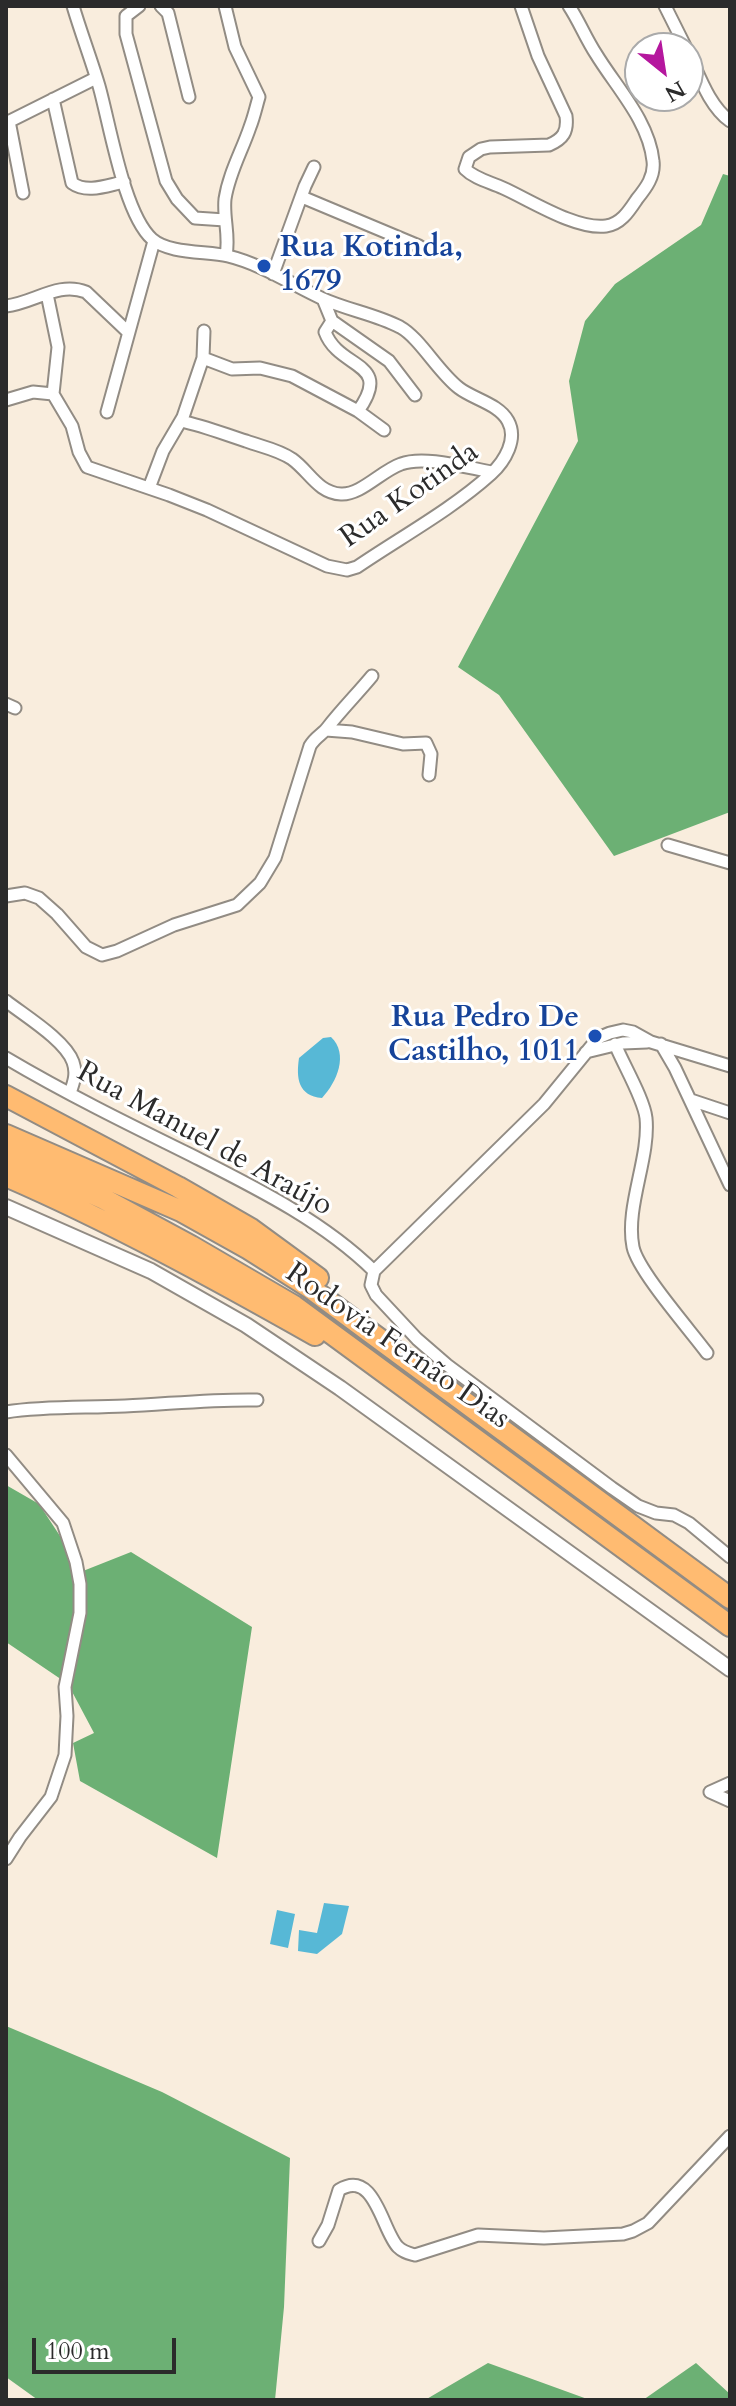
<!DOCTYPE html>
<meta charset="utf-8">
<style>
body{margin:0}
#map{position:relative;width:736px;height:2406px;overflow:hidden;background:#f9eddd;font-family:Cardo,serif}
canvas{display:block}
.frame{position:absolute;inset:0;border:8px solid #2b2b2b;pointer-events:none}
.north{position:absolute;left:624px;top:32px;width:80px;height:80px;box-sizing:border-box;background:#fff;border:2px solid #aaa;border-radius:50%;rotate:150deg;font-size:22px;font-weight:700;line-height:32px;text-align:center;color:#2b2b2b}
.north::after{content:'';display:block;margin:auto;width:28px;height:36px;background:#b5179e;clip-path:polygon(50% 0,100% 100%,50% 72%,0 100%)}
.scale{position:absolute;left:32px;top:2338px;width:144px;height:36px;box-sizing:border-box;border:4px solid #2b2b2b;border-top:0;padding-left:10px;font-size:24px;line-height:28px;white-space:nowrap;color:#2b2b2b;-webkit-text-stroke:6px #fff;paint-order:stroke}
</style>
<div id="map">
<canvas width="736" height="2406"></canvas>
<div class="frame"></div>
<div class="north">N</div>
<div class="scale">100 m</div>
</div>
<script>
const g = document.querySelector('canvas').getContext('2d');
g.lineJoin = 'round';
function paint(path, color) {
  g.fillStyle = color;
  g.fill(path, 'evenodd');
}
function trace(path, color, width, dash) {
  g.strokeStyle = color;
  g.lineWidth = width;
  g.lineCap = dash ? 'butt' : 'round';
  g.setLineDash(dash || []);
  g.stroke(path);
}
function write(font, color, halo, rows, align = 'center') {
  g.font = font + ' Cardo,serif';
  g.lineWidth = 6;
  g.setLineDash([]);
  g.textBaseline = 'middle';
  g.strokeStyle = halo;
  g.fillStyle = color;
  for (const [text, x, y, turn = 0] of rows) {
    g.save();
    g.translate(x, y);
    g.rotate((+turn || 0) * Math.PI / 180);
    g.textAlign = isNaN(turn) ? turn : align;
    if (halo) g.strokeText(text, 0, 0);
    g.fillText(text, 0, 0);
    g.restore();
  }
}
paint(new Path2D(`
 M 723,174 L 730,176 L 730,587 L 728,590 L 730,593 L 730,812 L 614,856 L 499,695 L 458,667 L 578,441 L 569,381 L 585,321 L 615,284 L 701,225 Z
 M 6,1485 L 39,1504 L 83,1571 L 131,1552 L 252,1627 L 217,1858 L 80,1781 L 73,1743 L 94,1733 L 68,1684 L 6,1642 Z
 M 6,2026 L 162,2092 L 290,2158 L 284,2307 L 275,2400 L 38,2400 L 6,2377 Z
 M 488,2363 L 590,2400 L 425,2400 Z
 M 696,2363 L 730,2394 L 730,2400 L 643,2400 Z`), '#6cb074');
paint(new Path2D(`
 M 331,1037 C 349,1054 337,1082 322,1098 C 298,1096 296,1078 299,1058 L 323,1038 Z
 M 324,1903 L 349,1906 L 342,1934 L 317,1954 L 298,1951 L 299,1930 L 317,1933 Z
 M 277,1910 L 295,1914 L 288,1948 L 270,1944 Z`), '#57b8d6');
const minor = new Path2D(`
 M 139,6 L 126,16 L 126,34 L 166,181 L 177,199 L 195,218 L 225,220
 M 161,6 L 168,13 L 189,97
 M 225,6 L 235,47 L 259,97 C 256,107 254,117 250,127 C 242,151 229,173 225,199 C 223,218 230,236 226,255
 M 521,6 L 538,56 L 566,116 C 568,132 563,139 549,145 L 490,147 L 481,149 L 469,157 L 465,169 C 475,179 490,182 503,188 C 530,200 576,230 606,226 C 621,224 629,211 637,199 C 646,188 655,176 653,161 C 649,121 616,87 596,54 C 586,39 579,21 569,6
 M 665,6 L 686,48
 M 688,52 C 699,75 709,106 730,121
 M 53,99 L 72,183 C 87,194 108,185 124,182
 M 9,121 L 23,193
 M 6,123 L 96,78
 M 302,197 L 419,246
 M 273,274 L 305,186 L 314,167
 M 47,294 L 58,347 L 53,394 L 72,426 L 79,452 L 87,467 L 169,495 L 207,510 L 327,566 L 347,570 L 357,567 C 401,537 451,510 491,474 C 505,461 518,439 508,421 C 499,404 473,399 459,388 C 438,372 420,338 400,327 C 375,314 347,310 321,298 C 291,284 261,264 228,256 C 207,251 169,254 152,239 C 124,214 110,125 99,86 C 91,59 81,33 73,6
 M 6,306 C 34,303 58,281 86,292 L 128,332
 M 332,321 L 389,361 L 415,395
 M 203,358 L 204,331
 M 6,400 L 33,392 L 53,394
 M 358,411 L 384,430
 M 107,412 L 154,241
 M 181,421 C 204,426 224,434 246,441 C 262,447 277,449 292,459 C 309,471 318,493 341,494 C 361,495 381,471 401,464 C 424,455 468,468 492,472
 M 149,488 L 163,451 L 183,417 L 203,358 L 232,369 L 260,368 L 292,376 L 358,411 C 394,361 339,370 325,332 L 332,321 L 323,299
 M 6,704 L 15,708
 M 326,730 L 352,732 L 403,744 L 426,743 L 431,754 L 429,775
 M 668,845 L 730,863
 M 6,896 L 25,893 L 39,898 L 57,914 L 86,947 L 102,955 L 117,951 L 174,925 L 237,905 L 260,883 L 275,858 L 310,746 C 315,737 323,734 328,727 C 342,709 358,693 372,676
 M 6,1001 C 25,1016 65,1040 73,1062 C 77,1073 74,1082 70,1093
 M 615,1044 C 623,1064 644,1099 646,1118 C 650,1158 625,1207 633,1247 C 638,1271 690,1330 707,1353
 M 661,1044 L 675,1068 L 730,1185
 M 586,1052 L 623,1043 L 647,1042
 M 6,1058 C 65,1093 128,1124 189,1154 C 254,1187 322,1220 374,1271
 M 691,1100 L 730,1113
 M 374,1271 L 371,1285 L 376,1295 L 417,1339 L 447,1365 L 612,1488 L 638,1506 L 656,1513 L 674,1515 L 689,1523 L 730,1557
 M 374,1271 L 544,1104 L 598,1038 L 610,1033 L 623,1030 L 633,1032 L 651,1042 L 730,1066
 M 6,1412 C 46,1406 85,1408 125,1406 C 169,1404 213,1399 257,1400
 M 6,1455 L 63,1523 L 76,1562 L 80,1584 L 80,1613 L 65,1687 L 67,1716 L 65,1755 L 51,1797 L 20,1837 L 6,1859
 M 710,1792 L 730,1783
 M 710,1792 L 730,1801
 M 319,2241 L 328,2225 L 339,2190 C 375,2168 382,2231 398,2247 C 403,2252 408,2253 415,2255 L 478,2235 L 544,2238 L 623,2234 L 633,2231 L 648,2223 L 730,2136`);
const tertiary = new Path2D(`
 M 6,1207 L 151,1271 L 246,1325 L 340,1388 L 730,1669`);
const motorway = new Path2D(`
 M 6,1096 L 178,1187 L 251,1229 L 318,1278
 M 6,1135 L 181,1211 L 249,1249 L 309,1287 L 730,1598
 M 6,1155 L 104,1199 L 191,1246 L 294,1306 L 730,1626
 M 6,1176 C 112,1222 214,1278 315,1335`);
trace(minor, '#928c84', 15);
trace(tertiary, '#928c84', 18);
trace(motorway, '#928c84', 24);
trace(minor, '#fff', 11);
trace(tertiary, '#fff', 14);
trace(motorway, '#ffbb71', 20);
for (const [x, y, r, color] of [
 [264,266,8,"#1a4fb4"],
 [595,1036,8,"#1a4fb4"]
]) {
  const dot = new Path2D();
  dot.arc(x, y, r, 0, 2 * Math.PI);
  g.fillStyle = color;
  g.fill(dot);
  trace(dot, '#fff', 3);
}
write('bold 30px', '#164399', '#fff', [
 ["Rua Kotinda,",280,249],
 ["1679",280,283],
 ["Rua Pedro De",579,1019,"right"],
 ["Castilho, 1011",579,1053,"right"]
], 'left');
write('30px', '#2b2b2b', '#fff', [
 ["Rua Kotinda",410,496,-35],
 ["Rua Manuel de Araújo",204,1140,29],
 ["Rodovia Fernão Dias",397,1347,35]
]);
</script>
